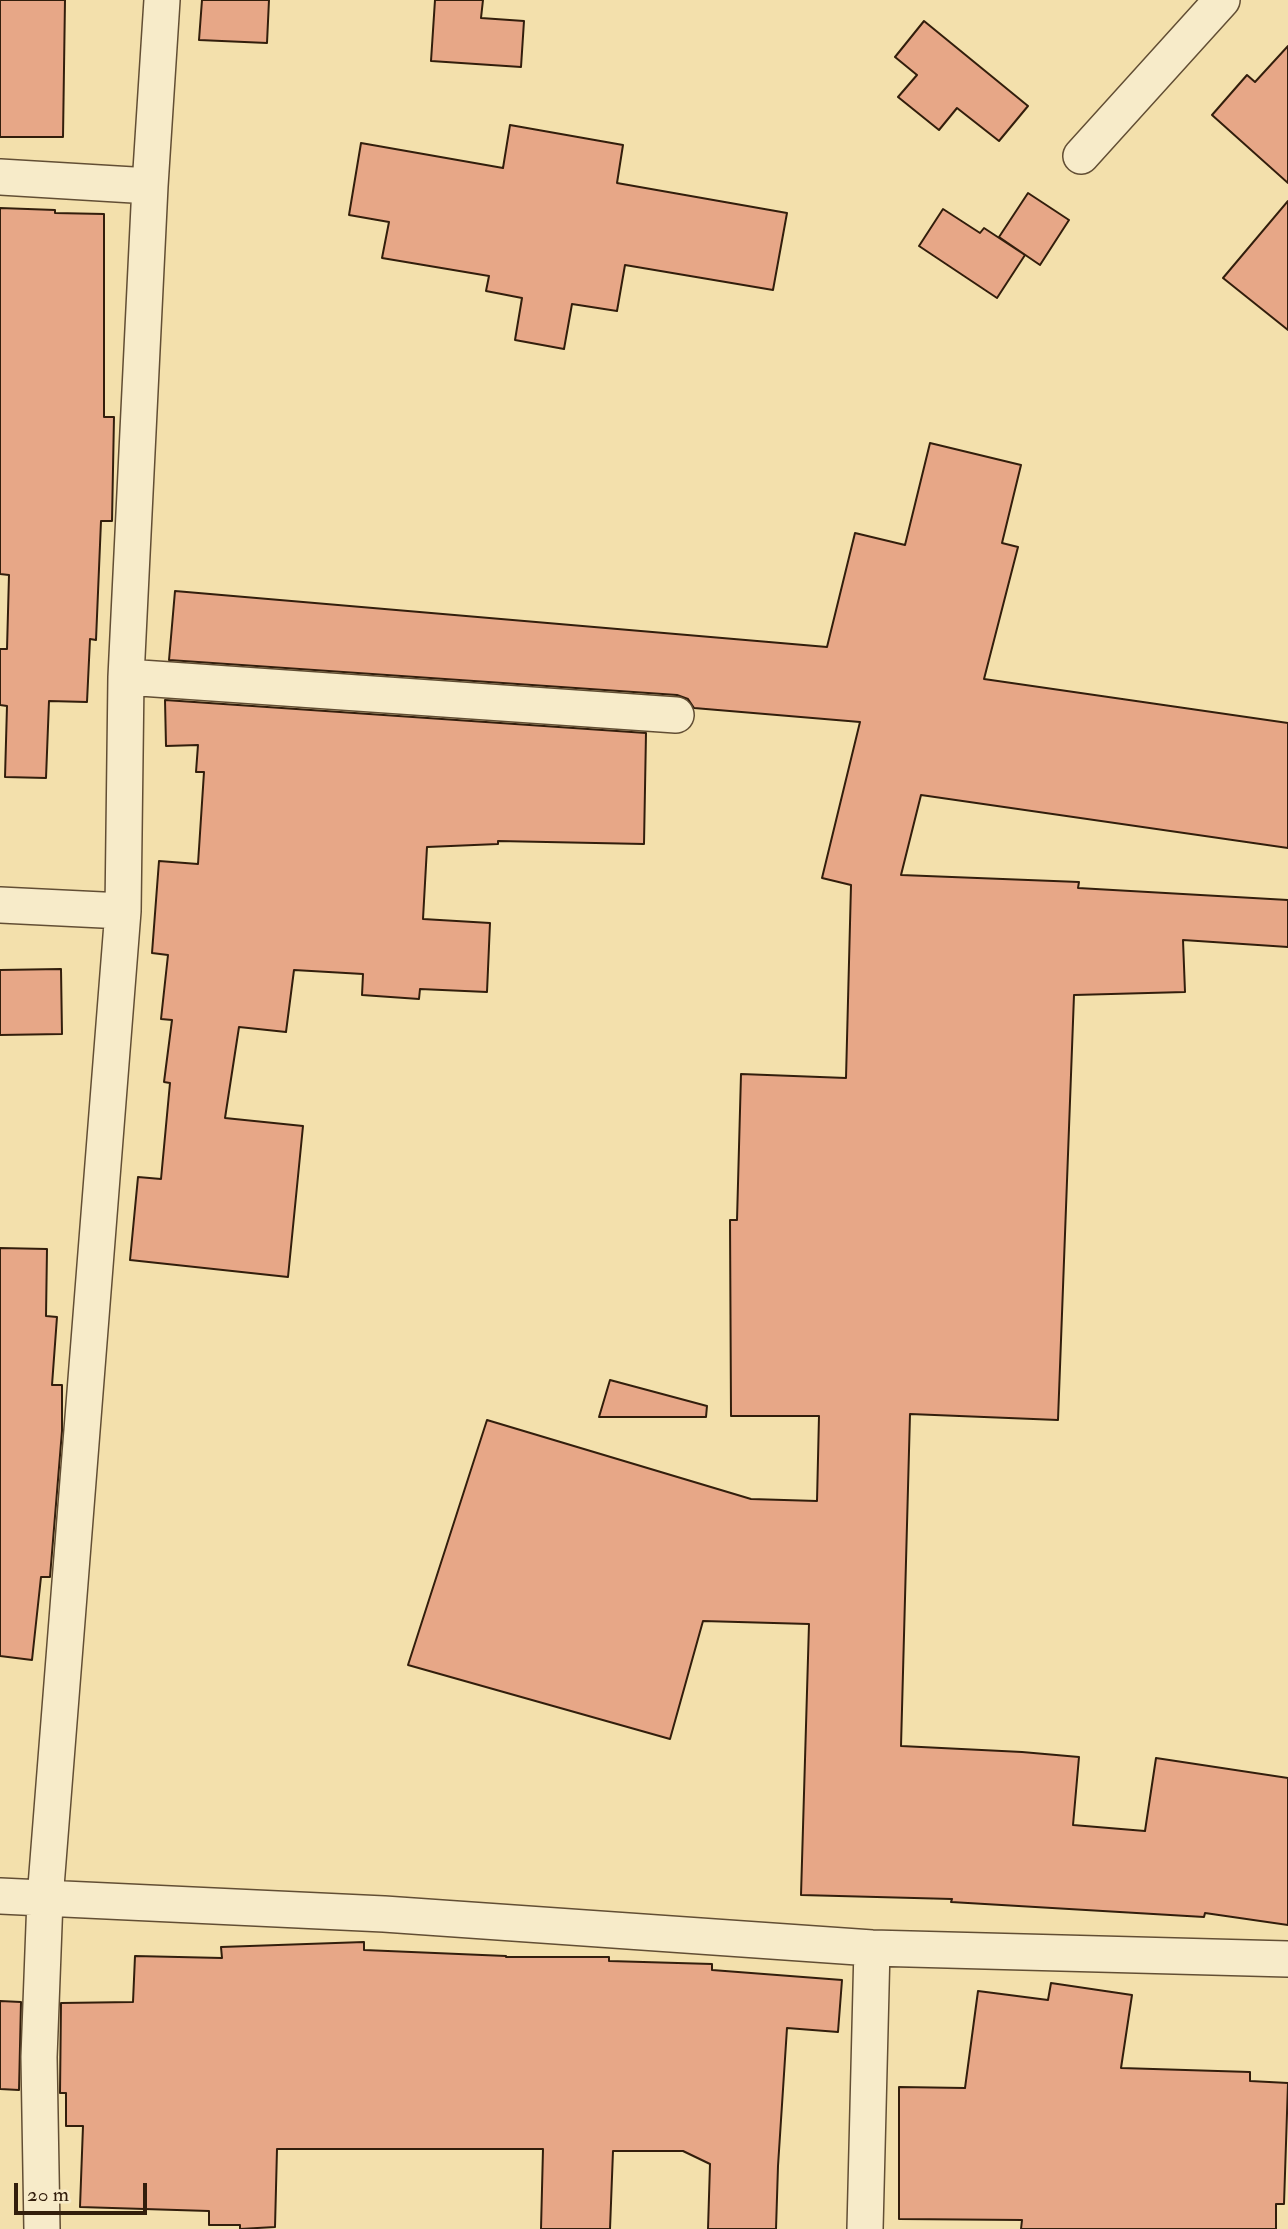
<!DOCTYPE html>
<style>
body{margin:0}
#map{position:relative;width:1288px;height:2229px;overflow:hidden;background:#f3e0ac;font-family:"IM FELL Double Pica",serif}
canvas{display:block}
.scale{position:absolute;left:14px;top:2183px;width:133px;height:32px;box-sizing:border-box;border:4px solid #321e0c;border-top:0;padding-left:9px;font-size:21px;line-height:24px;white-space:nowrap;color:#321e0c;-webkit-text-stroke:5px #f7ebc9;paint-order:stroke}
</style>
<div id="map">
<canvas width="1288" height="2229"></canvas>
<div class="scale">20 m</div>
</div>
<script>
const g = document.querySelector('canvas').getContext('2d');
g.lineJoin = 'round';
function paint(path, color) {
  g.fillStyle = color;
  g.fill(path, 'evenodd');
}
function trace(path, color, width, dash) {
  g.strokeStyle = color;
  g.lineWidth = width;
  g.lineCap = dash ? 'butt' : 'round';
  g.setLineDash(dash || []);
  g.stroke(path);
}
const building = new Path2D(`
 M 0,0 L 65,0 L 63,137 L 0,137 Z
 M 202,0 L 269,0 L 267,43 L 199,40 Z
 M 435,0 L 483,0 L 481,18 L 524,21 L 521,67 L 431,61 Z
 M 924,21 L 1028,106 L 999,141 L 957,108 L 939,130 L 898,97 L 917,75 L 895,57 Z
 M 1288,46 L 1288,183 L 1212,115 L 1247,75 L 1255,82 Z
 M 510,125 L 623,145 L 617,183 L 787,213 L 773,290 L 625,265 L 617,311 L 572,304 L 564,349 L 515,340 L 522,298 L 486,291 L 489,276 L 382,258 L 389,222 L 349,215 L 361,143 L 503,168 Z
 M 1028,193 L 1069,220 L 1040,265 L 999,237 Z
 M 1288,201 L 1288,330 L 1223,278 Z
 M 0,208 L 55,210 L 55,213 L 104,214 L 104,417 L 114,417 L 112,521 L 101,521 L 96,640 L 90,639 L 87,702 L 49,701 L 46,778 L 5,777 L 7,706 L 0,705 L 0,649 L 7,649 L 9,575 L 0,574 Z
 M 943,209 L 980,233 L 984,228 L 1025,255 L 997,298 L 919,246 Z
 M 930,443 L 1021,465 L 1002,543 L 1018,547 L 984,679 L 1288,723 L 1288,848 L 921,795 L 901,875 L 1079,882 L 1078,888 L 1288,900 L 1288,947 L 1183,940 L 1185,992 L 1074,995 L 1058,1420 L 910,1414 L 901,1746 L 1022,1752 L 1079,1757 L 1073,1825 L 1145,1831 L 1156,1758 L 1288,1778 L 1288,1925 L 1205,1913 L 1204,1917 L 951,1902 L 952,1899 L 801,1895 L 809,1624 L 703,1621 L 670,1739 L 408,1665 L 487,1420 L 751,1499 L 817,1501 L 819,1416 L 731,1416 L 730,1220 L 737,1220 L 741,1074 L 846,1078 L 851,885 L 822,878 L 860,722 L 694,708 L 688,699 L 677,695 L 169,660 L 175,591 L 827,647 L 855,533 L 905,545 Z
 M 165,700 L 646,733 L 644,844 L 498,841 L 498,844 L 427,847 L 423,919 L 490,923 L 487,992 L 420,989 L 419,999 L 362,995 L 363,974 L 294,970 L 286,1032 L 239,1027 L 225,1118 L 303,1126 L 288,1277 L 130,1260 L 138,1177 L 161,1179 L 170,1083 L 164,1082 L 172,1020 L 161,1019 L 168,955 L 152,953 L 159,861 L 198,864 L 204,772 L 196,772 L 198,745 L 166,746 Z
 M 61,969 L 62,1034 L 0,1035 L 0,970 Z
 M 0,1248 L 47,1249 L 46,1316 L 57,1317 L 52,1385 L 62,1385 L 62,1431 L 50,1577 L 41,1577 L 32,1660 L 0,1656 Z
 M 610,1380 L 707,1406 L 706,1417 L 599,1417 Z
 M 364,1942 L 364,1950 L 506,1956 L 506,1957 L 609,1957 L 609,1961 L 712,1964 L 712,1970 L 842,1980 L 838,2032 L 787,2028 L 778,2166 L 776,2229 L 708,2229 L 710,2164 L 683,2151 L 613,2151 L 610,2229 L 541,2229 L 543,2149 L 277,2149 L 275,2227 L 240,2229 L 240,2225 L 209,2225 L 209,2211 L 80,2207 L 83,2126 L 66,2126 L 66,2093 L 60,2093 L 61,2003 L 133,2002 L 135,1956 L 222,1958 L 221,1947 Z
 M 1051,1983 L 1132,1995 L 1121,2068 L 1250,2072 L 1250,2081 L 1288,2083 L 1284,2204 L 1276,2204 L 1276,2229 L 1021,2229 L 1022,2220 L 899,2219 L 899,2087 L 965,2088 L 978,1991 L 1048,2000 Z
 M 0,2001 L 21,2002 L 19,2090 L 0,2089 Z`);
paint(building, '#e7a787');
trace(building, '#321e0c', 2);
const minor = new Path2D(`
 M 1081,156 L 1222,0
 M 0,177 L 150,186
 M 126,677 L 676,715
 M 0,905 L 123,911
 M 0,1896 L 384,1914 L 872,1948 L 1288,1959
 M 42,2229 L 39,2057 L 45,1899 L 123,911 L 126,677 L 150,186 L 162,0
 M 865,2229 L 872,1948`);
trace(minor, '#624e34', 38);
trace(minor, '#f7ebc9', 35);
</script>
